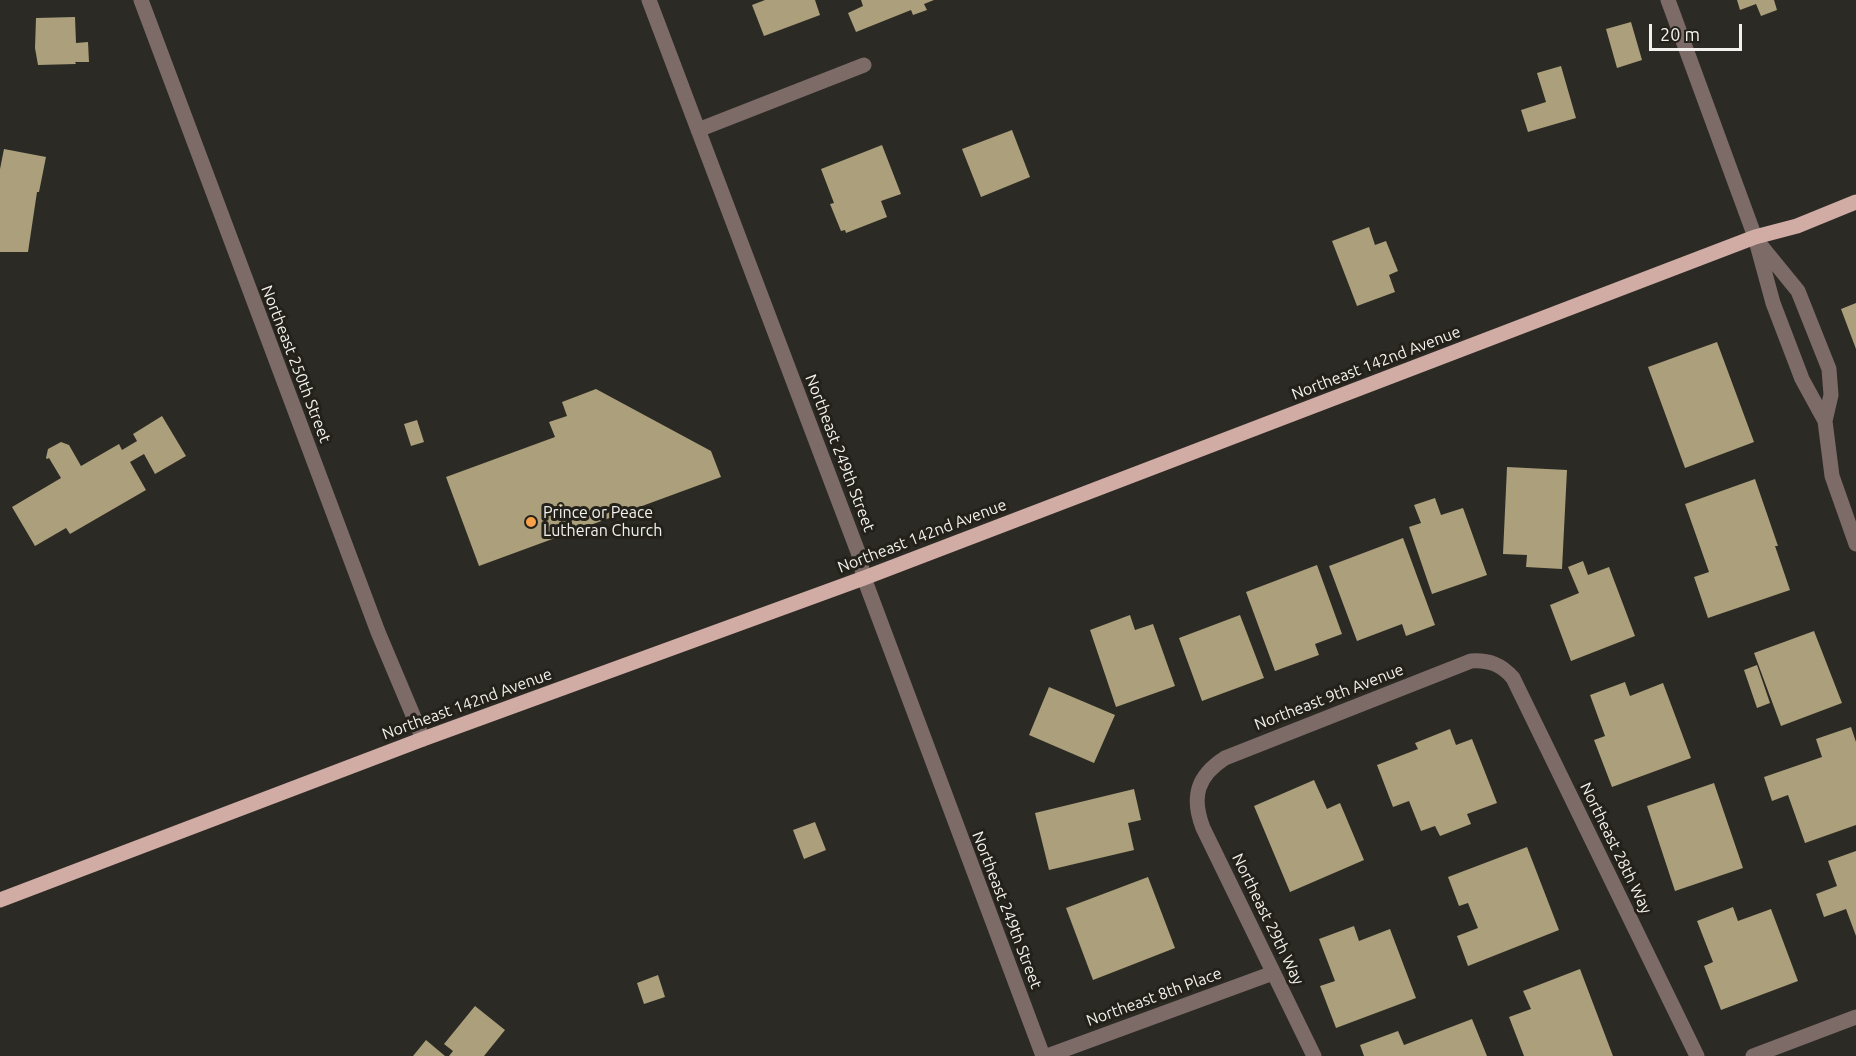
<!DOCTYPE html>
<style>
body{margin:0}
#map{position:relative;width:1856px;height:1056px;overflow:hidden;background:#2c2a24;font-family:Ubuntu,sans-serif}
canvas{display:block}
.scale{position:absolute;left:1649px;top:24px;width:93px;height:27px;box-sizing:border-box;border:3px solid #f3f1ed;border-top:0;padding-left:8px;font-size:18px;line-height:21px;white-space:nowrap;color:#f3f1ed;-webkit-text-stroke:4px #23211a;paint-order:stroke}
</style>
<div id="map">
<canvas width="1856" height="1056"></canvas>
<div class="scale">20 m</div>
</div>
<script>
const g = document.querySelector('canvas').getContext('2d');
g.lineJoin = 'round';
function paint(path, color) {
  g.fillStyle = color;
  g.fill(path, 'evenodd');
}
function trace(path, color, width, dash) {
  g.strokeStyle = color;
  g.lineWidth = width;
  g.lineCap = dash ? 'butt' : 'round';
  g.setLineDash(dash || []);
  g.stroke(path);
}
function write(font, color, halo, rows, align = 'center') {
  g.font = font + ' Ubuntu,sans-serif';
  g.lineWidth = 6;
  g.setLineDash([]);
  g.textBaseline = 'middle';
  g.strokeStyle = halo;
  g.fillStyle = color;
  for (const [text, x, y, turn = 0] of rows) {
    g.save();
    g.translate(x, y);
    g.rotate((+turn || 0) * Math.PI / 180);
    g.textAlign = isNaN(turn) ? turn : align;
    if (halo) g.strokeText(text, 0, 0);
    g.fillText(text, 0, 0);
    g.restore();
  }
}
paint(new Path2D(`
 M 765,0 L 815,0 L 820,15 L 764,36 L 752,5 Z
 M 861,0 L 934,0 L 924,4 L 927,10 L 913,15 L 911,10 L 856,32 L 848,13 L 863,6 Z
 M 1737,0 L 1774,0 L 1777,10 L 1761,16 L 1756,4 L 1740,10 Z
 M 75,17 L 76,43 L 88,42 L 89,62 L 75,62 L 76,64 L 38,65 L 35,48 L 36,18 Z
 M 1631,22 L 1642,60 L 1617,68 L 1606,29 Z
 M 1561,66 L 1576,118 L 1528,132 L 1521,110 L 1546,102 L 1537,73 Z
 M 1012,130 L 1030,177 L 981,197 L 962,149 Z
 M 882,145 L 901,194 L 881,201 L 887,217 L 846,233 L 845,230 L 841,231 L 830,204 L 834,203 L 821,169 Z
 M 4,149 L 46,157 L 39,192 L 37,192 L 28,252 L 0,252 L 0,169 Z
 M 1369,227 L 1375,245 L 1386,241 L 1398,271 L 1389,275 L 1395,292 L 1357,306 L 1332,241 Z
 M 1856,303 L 1856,349 L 1841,309 Z
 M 1717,342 L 1754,442 L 1685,468 L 1648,367 Z
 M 596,389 L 711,451 L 721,477 L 479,566 L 446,477 L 555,437 L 549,422 L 567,416 L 562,402 Z
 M 162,416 L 186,456 L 155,474 L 144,454 L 130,462 L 146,490 L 70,534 L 66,528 L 35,546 L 12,507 L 61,478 L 49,458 L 47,459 L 46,458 L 48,449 L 61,442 L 69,445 L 81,466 L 119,444 L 122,450 L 137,441 L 133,434 Z
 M 417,420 L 424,442 L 411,446 L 404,424 Z
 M 1507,467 L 1567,470 L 1562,569 L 1526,567 L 1527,555 L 1503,554 Z
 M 1755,479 L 1778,546 L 1775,546 L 1790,590 L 1708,618 L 1694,577 L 1709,572 L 1685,504 Z
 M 1435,498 L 1441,515 L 1463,508 L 1487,575 L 1432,594 L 1409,527 L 1421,523 L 1414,505 Z
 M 1403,538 L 1435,625 L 1406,636 L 1402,624 L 1357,641 L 1329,566 Z
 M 1583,561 L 1588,575 L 1609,567 L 1635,636 L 1571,661 L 1550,605 L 1579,593 L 1568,567 Z
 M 1317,565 L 1342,634 L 1315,644 L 1319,655 L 1275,671 L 1246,592 Z
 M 1130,615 L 1135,630 L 1153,624 L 1175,686 L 1116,707 L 1090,630 Z
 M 1240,615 L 1264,678 L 1202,701 L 1179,638 Z
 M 1814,631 L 1842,703 L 1781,726 L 1754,653 Z
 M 1757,665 L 1770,703 L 1757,708 L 1744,670 Z
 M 1625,682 L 1630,696 L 1663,683 L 1691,758 L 1612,787 L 1594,740 L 1605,736 L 1590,695 Z
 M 1049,687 L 1115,715 L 1094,763 L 1029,735 Z
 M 1851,727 L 1856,742 L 1856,825 L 1805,843 L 1788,795 L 1772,801 L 1764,777 L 1822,757 L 1816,739 Z
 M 1450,729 L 1456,745 L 1472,739 L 1497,803 L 1467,814 L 1471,824 L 1440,836 L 1435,826 L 1421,831 L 1409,801 L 1393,807 L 1377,765 L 1418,749 L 1415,743 Z
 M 1314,780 L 1327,809 L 1340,803 L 1364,860 L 1290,892 L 1254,806 Z
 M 1714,783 L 1743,868 L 1675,891 L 1647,806 Z
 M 1134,789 L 1141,820 L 1128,823 L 1134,850 L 1049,870 L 1035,813 Z
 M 815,822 L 826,850 L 804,859 L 793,830 Z
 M 1527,847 L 1559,930 L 1468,966 L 1457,936 L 1478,928 L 1468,903 L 1459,906 L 1448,877 Z
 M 1856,851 L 1856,936 L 1846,909 L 1824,917 L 1816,894 L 1837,886 L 1828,861 Z
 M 1148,877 L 1175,948 L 1093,980 L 1066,908 Z
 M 1733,907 L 1738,921 L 1771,909 L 1798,981 L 1721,1010 L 1704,966 L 1713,962 L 1697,921 Z
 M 1354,926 L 1359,941 L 1390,929 L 1416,998 L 1336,1028 L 1320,986 L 1335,981 L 1319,939 Z
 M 1580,969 L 1613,1056 L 1524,1056 L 1509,1017 L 1531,1009 L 1523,991 Z
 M 658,975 L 665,997 L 644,1004 L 637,983 Z
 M 475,1006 L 505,1030 L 484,1056 L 449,1056 L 453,1051 L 444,1044 Z
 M 1472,1019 L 1487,1056 L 1364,1056 L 1360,1045 L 1398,1031 L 1404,1045 Z
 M 426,1040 L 445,1056 L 413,1056 Z`), '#aba07b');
trace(new Path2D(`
 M 141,0 L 378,632 L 423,739
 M 649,0 L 858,552 L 864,578 L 1043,1056
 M 1668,0 L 1755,237 L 1773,303 L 1802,379 L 1825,421
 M 698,130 L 864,65
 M 1758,242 L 1798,291 L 1829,369 L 1831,395 L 1825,421 L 1832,476 L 1856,544
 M 1047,1056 L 1273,973
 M 1314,1056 L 1203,828 C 1191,797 1197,776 1225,758 L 1471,661 C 1489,660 1501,664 1513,678 L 1697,1056
 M 1753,1056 L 1856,1017`), '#7d6b68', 15);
trace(new Path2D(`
 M 0,900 L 423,739 L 864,578 L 1755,237 L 1797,226 L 1856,202`), '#d1aca5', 15);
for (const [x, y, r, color] of [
 [531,522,6,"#f8a14b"]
]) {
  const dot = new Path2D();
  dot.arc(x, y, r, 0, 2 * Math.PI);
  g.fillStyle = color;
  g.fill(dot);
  trace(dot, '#23211a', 2);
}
write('16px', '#f3f1ed', '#23211a', [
 ["Northeast 142nd Avenue",1376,363,-21],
 ["Northeast 250th Street",296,364,69],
 ["Northeast 249th Street",840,453,69],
 ["Northeast 142nd Avenue",922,536,-21],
 ["Northeast 9th Avenue",1329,697,-21],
 ["Northeast 142nd Avenue",467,704,-20],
 ["Northeast 28th Way",1616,848,64],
 ["Northeast 249th Street",1007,910,69],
 ["Northeast 29th Way",1268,919,64],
 ["Northeast 8th Place",1154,997,-20]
]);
write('16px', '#f3f1ed', '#23211a', [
 ["Prince or Peace",543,513],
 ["Lutheran Church",543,531]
], 'left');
</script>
